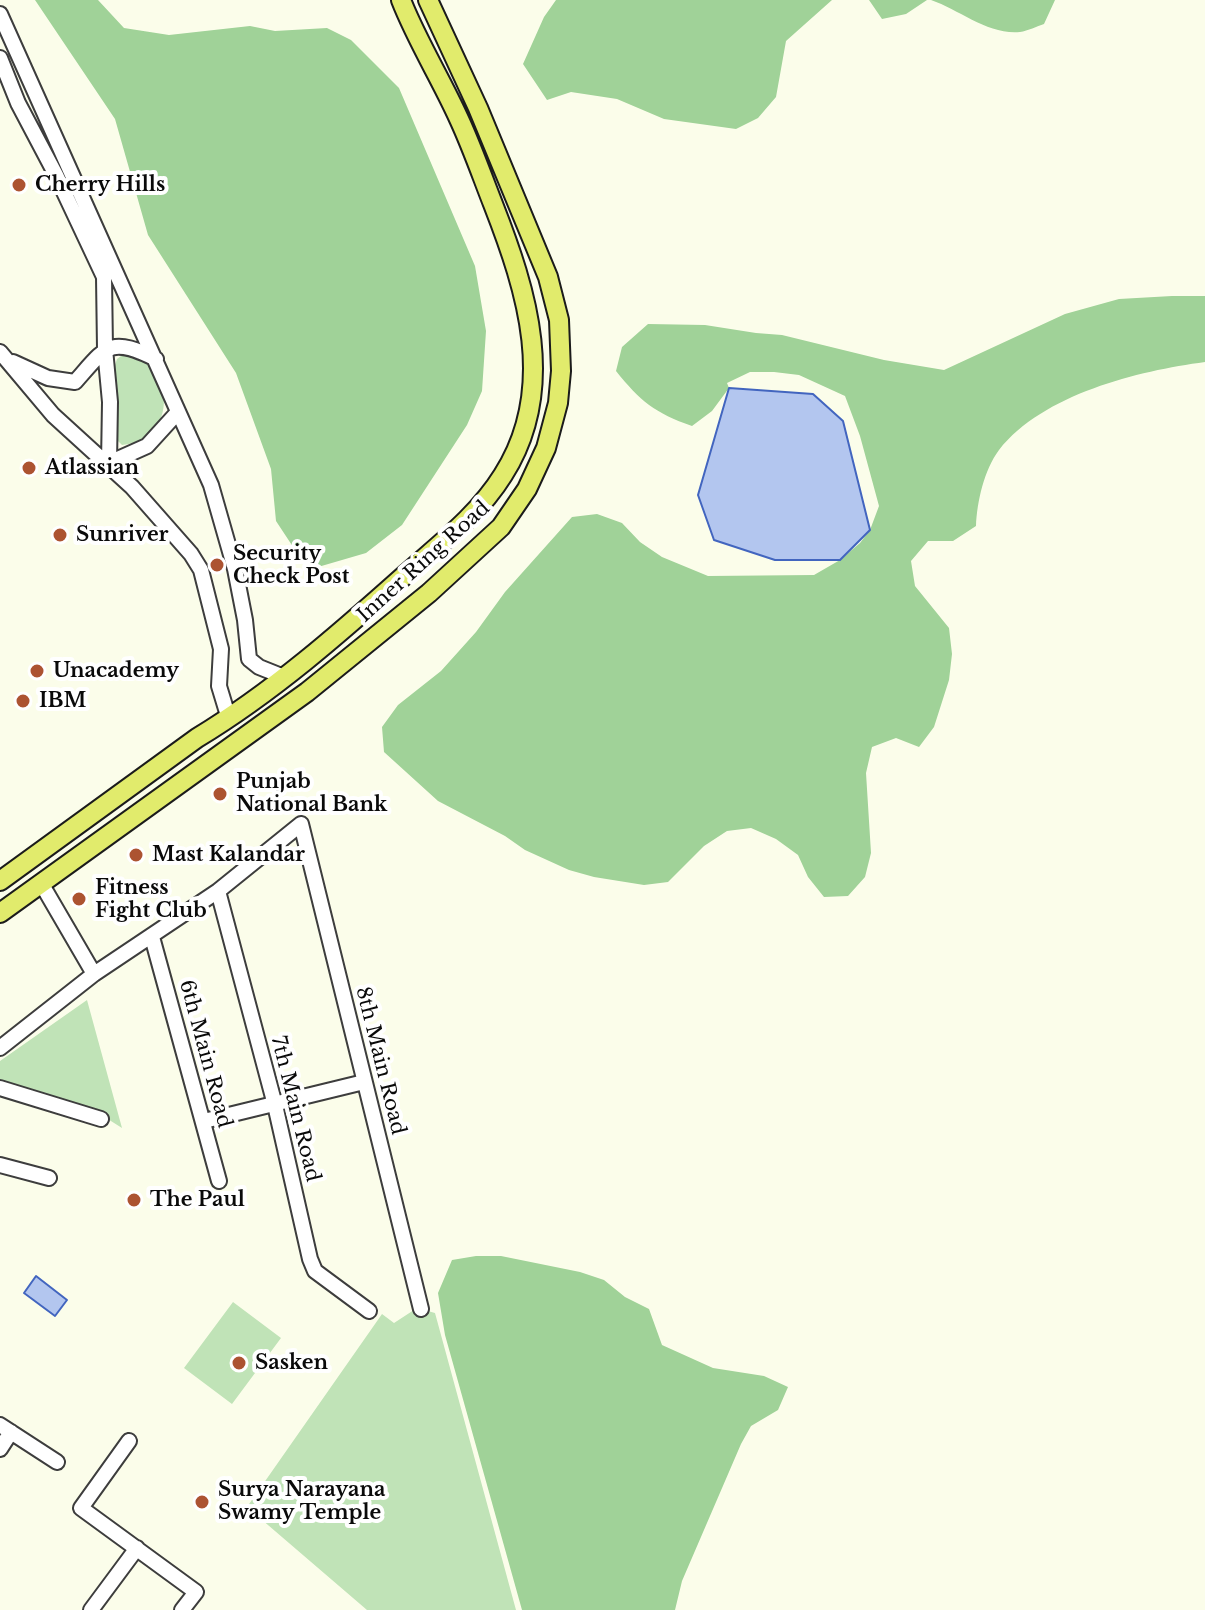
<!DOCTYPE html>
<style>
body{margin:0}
canvas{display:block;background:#fbfdea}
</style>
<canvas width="1205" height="1610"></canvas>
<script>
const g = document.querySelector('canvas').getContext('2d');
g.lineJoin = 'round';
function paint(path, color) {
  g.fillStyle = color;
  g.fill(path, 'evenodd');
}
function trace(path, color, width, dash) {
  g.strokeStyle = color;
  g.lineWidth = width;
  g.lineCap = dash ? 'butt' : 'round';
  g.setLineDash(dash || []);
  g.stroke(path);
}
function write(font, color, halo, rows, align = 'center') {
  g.font = font + ' "Libre Baskerville",serif';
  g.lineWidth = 8;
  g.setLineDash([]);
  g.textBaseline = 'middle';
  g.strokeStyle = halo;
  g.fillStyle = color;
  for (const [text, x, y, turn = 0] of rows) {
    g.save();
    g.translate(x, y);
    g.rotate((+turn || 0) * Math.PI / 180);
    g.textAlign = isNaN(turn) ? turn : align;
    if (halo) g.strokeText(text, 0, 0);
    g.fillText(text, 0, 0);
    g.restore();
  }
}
paint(new Path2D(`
 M 125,353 C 174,360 181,440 122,445 L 114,437 L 114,368 L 117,359 Z
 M 87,1000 L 122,1128 L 103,1116 L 0,1082 L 0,1061 Z
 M 233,1302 L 281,1338 L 232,1404 L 184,1368 Z
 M 417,1308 L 435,1313 L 516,1610 L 367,1610 L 247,1507 L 382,1314 L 394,1323 Z`), '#c0e3b7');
paint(new Path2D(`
 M 35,0 L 98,0 L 124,28 L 169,35 L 250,26 L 275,31 L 327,28 L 351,40 L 399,88 L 475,266 L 486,331 L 482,391 L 467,425 L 402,525 L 366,553 L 318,567 L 303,562 L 276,521 L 271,469 L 236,373 L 148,235 L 115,119 Z
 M 556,0 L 832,0 L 786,41 L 776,97 L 758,118 L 736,129 L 664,119 L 617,99 L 571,92 L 547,100 L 523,64 L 544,17 Z
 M 869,0 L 927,0 L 906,14 L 882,19 Z
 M 931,0 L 1055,0 L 1044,24 C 1037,26 1028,31 1020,32 C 988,35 960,10 931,0 Z
 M 1172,296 L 1205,296 L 1205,362 C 1138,371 1043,394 999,450 C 984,470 977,502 976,526 L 953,541 L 928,541 L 911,561 L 915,586 L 949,628 L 952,654 L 949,680 L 934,727 L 919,747 L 896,738 L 872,747 L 866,773 L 871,853 L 865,877 L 848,896 L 824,897 L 808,877 L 798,855 L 776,839 L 751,828 L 727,831 L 704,846 L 668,882 L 644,885 L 594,877 L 569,870 L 525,850 L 505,836 L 438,801 L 384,752 L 382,727 L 398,705 L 441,671 L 476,632 L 505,592 L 572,517 L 597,514 L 622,523 L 640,542 L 662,557 L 708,576 L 814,575 L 840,560 L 860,543 L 870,530 L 879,506 L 860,436 L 845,396 L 799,375 L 774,372 L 750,372 L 727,383 L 729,388 L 712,411 L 692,426 C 655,413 640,401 616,371 L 622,347 L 648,324 L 705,325 L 756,333 L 782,335 L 884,360 L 944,370 L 1065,314 L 1119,299 Z
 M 476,1256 L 501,1256 L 580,1272 L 604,1280 L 625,1297 L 649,1309 L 662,1345 L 713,1368 L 764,1376 L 788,1387 L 778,1410 L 751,1426 L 741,1444 L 682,1581 L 675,1610 L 522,1610 L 445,1335 L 438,1293 L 452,1260 Z`), '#a0d298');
const water = new Path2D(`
 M 729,388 L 813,394 L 843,421 L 870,530 L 840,560 L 775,560 L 714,540 L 698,495 Z
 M 36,1276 L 67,1300 L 55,1316 L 24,1293 Z`);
paint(water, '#b3c6ef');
trace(water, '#4265bf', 2);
const minor = new Path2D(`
 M 0,14 L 211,485 L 235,569 L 245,620 L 249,659 L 259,667 L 284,677
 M 0,58 L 18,103 L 56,175 L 104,277 L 105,349 L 110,402 L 109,463 L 147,446 L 178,412
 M 0,352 L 53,415 L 132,487 L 191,554 L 201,570 L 221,649 L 219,686 L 229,719
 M 13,362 L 48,378 L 75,382 C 107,346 109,336 156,359
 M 41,883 L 94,974
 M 218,891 L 275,1105 L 310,1259 L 315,1271 L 369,1311
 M 152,937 L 219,1181
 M 0,1048 L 94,974 L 218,891 L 301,824 L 421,1309
 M 0,1088 L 101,1119
 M 204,1121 L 364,1082
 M 0,1165 L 49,1178
 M 0,1425 L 57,1462
 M 129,1441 L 81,1508 L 196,1592 L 182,1610
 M 0,1449 L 11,1432
 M 91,1610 L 137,1548`);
const major = new Path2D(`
 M 0,881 L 197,738 C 273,692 340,633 406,574 C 441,543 478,515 503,475 C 558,389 527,291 493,204 C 482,176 472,147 459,119 C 441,79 417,41 401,0
 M 0,913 L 307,692 L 429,593 L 501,527 L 527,489 L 546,448 L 558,403 L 561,371 L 559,320 L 548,277 L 478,108 L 428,0`);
trace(minor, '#3d3d3d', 18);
trace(major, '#1b1b1b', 22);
trace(minor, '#fff', 14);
trace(major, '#e1eb6c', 18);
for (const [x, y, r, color] of [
 [19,185,8,"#ac5331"],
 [29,468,8,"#ac5331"],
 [60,535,8,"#ac5331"],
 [217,565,8,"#ac5331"],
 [37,671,8,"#ac5331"],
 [23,701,8,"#ac5331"],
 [220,794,8,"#ac5331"],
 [136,855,8,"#ac5331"],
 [79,899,8,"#ac5331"],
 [134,1200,8,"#ac5331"],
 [239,1363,8,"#ac5331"],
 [202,1502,8,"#ac5331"]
]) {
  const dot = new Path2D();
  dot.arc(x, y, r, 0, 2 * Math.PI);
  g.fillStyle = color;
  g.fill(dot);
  trace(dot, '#fff', 3);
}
write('bold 20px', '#0a0a0a', '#fff', [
 ["Cherry Hills",35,185],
 ["Atlassian",45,468],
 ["Sunriver",76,535],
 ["Security",233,554],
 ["Check Post",233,577],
 ["Unacademy",53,671],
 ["IBM",39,701],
 ["Punjab",236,782],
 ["National Bank",236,805],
 ["Mast Kalandar",152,855],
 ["Fitness",95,888],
 ["Fight Club",95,911],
 ["The Paul",150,1200],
 ["Sasken",255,1363],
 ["Surya Narayana",218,1490],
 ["Swamy Temple",218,1513]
], 'left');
write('20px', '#0a0a0a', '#fff', [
 ["Inner Ring Road",424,562,-42],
 ["6th Main Road",205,1054,75],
 ["8th Main Road",380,1061,76],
 ["7th Main Road",295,1109,76]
]);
</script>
